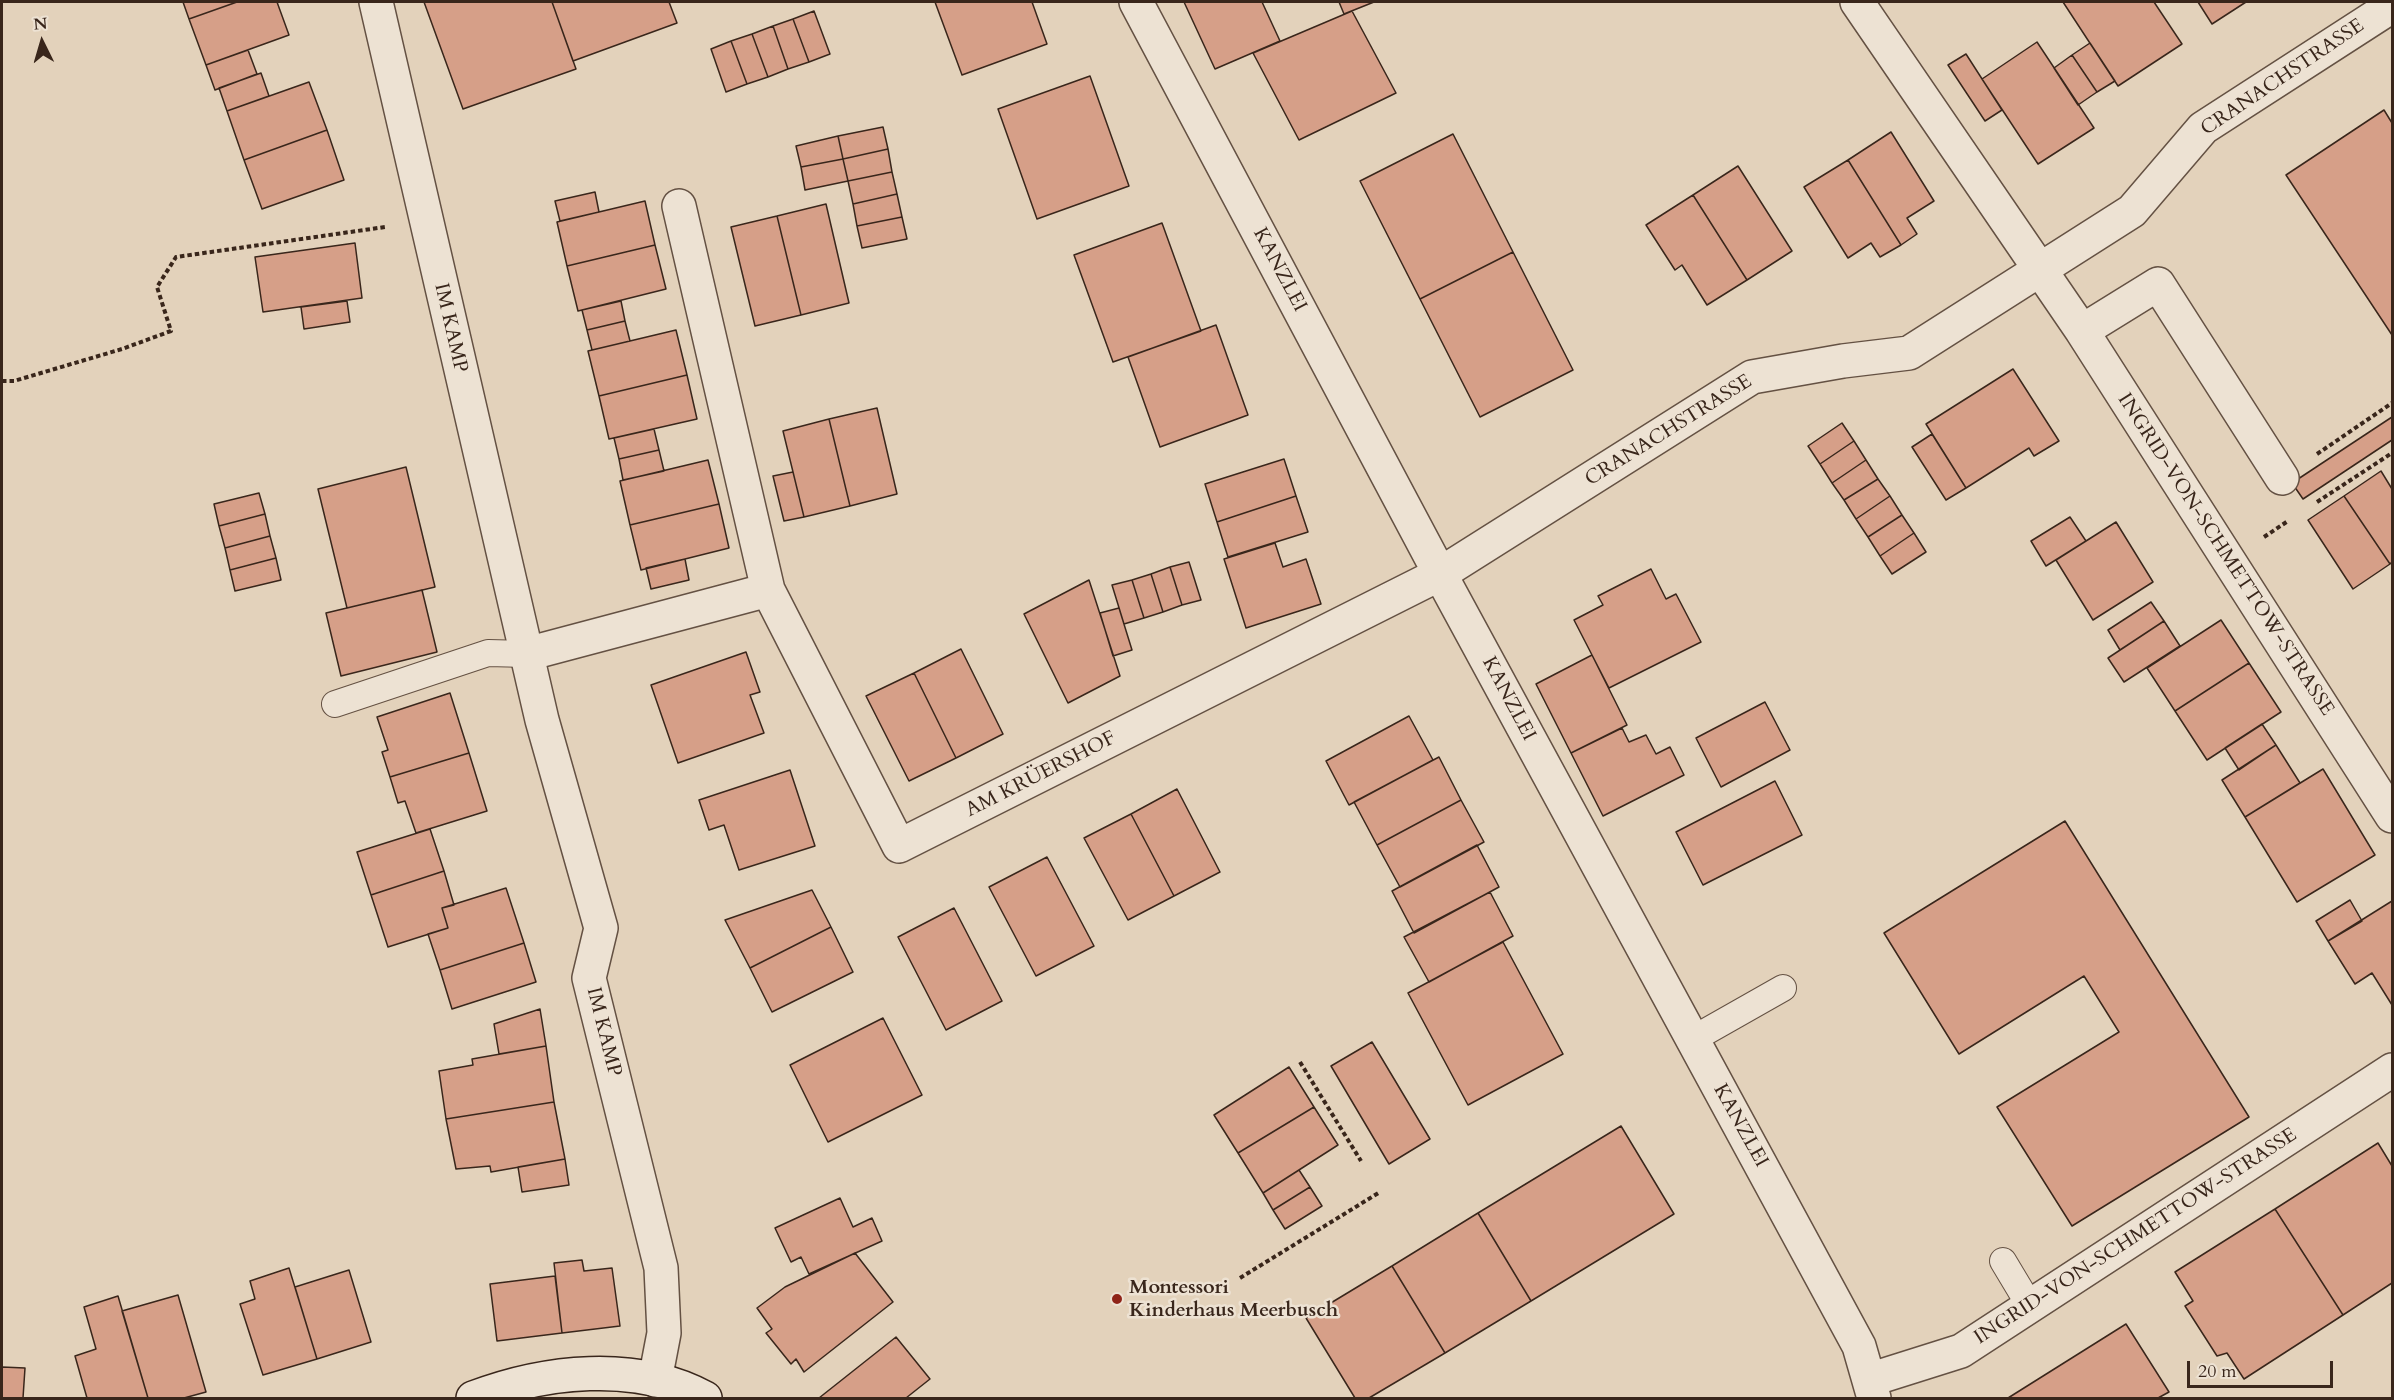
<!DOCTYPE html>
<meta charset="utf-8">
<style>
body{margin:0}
#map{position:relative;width:2394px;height:1400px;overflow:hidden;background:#e3d2bb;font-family:Cardo,serif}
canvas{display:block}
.frame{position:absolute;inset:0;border:3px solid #39261b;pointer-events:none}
.north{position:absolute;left:12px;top:12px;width:60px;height:60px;-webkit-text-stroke:4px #ede2d3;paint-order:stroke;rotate:355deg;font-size:16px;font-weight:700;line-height:24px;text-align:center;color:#39261b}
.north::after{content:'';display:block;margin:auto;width:21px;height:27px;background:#39261b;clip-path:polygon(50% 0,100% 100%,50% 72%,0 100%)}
.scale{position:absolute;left:2187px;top:1361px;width:146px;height:27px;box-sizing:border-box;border:3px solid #39261b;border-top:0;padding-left:8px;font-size:18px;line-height:21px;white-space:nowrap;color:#39261b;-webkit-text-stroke:4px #ede2d3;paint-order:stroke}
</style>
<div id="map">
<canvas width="2394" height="1400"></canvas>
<div class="frame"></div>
<div class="north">N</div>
<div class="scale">20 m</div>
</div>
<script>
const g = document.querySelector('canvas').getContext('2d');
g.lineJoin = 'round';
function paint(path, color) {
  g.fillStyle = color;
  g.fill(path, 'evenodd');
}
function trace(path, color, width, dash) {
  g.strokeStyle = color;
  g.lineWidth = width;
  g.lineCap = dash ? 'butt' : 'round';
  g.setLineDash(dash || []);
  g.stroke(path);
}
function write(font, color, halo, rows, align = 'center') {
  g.font = font + ' Cardo,serif';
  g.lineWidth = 5;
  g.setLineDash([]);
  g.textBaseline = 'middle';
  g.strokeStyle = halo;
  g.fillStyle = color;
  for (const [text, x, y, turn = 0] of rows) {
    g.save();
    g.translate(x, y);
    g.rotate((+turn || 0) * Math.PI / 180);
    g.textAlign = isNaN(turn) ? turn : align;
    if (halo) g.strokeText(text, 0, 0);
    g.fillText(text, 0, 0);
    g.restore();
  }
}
const building = new Path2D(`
 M 183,2 L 237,2 L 189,19 Z
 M 237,2 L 277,2 L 289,35 L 206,65 L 189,19 Z
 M 424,2 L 552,2 L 576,69 L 463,109 Z
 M 552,2 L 669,2 L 677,23 L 573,61 Z
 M 935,2 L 1032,2 L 1047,44 L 962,75 Z
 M 1184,2 L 1262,2 L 1280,41 L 1215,69 Z
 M 1339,2 L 1374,2 L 1344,14 Z
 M 2063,2 L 2154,2 L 2182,44 L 2118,86 Z
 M 2198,2 L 2246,2 L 2212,24 Z
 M 814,11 L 830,54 L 809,62 L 793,19 Z
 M 1352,11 L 1396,93 L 1299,140 L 1253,53 Z
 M 793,19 L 809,62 L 788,69 L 773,26 Z
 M 773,26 L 788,69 L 768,77 L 752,34 Z
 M 752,34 L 768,77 L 747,84 L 731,41 Z
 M 731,41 L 747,84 L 726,92 L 711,49 Z
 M 2037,42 L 2094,128 L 2038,164 L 1982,79 Z
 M 2090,43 L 2115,81 L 2097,92 L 2072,55 Z
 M 248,50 L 257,74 L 215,90 L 206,65 Z
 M 1966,54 L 2002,110 L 1985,121 L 1948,65 Z
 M 2072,55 L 2097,92 L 2078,105 L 2054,68 Z
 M 261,73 L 269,96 L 227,111 L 219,88 Z
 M 1090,76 L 1129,186 L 1037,219 L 998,109 Z
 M 309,82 L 327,130 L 244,160 L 227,111 Z
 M 2384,110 L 2392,123 L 2392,335 L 2286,175 Z
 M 883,127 L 888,149 L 843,159 L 838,136 Z
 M 327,130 L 344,180 L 262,209 L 244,160 Z
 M 1891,132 L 1934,201 L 1907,218 L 1917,234 L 1901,245 L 1848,160 Z
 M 1453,134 L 1513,252 L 1420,299 L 1360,181 Z
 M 838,136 L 843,159 L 801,167 L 796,146 Z
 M 888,149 L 892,172 L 848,181 L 843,159 Z
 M 843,159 L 848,181 L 805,190 L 801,167 Z
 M 1848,160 L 1901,245 L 1880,257 L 1871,243 L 1848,258 L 1804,187 Z
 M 1738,166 L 1792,251 L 1747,280 L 1693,195 Z
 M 892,172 L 897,194 L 853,204 L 848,181 Z
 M 595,192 L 599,212 L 560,221 L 555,201 Z
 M 897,194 L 902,217 L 857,226 L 853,204 Z
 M 1693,195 L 1747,280 L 1707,305 L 1682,265 L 1675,270 L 1646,225 Z
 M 645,201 L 655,245 L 567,266 L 557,222 Z
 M 826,204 L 849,303 L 801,315 L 777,216 Z
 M 777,216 L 801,315 L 755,326 L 731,227 Z
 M 902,217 L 907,239 L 862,248 L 857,226 Z
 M 1162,223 L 1201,331 L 1113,362 L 1074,255 Z
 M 355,243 L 362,298 L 263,312 L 255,257 Z
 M 655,245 L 666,289 L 578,311 L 567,266 Z
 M 1513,252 L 1573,370 L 1480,417 L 1420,299 Z
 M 347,301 L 350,322 L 304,329 L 301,307 Z
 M 621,301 L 625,321 L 587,330 L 582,310 Z
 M 625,321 L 630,341 L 592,350 L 587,330 Z
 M 1216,325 L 1248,415 L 1160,447 L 1128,357 Z
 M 676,330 L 687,375 L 599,396 L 588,351 Z
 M 2013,369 L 2059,441 L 2034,456 L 2029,448 L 1966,488 L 1926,424 Z
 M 687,375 L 697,419 L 609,439 L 599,396 Z
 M 877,408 L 897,494 L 850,506 L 829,419 Z
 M 2392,417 L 2392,440 L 2303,499 L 2292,483 Z
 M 829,419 L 850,506 L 804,517 L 783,431 Z
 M 1842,423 L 1854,441 L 1820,464 L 1808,446 Z
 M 654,429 L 659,450 L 619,459 L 614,438 Z
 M 1932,434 L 1966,488 L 1946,500 L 1912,447 Z
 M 1854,441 L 1866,460 L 1832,483 L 1820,464 Z
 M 659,450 L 664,471 L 623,480 L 619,459 Z
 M 1284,459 L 1296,496 L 1217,522 L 1205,484 Z
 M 708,460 L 719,504 L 630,525 L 620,481 Z
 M 1866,460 L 1878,479 L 1844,500 L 1832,483 Z
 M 406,467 L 435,587 L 347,608 L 318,489 Z
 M 2381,471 L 2392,489 L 2392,562 L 2390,564 L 2344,496 Z
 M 793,472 L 804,517 L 784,521 L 773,476 Z
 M 1878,479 L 1890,496 L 1856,519 L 1844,500 Z
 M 259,493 L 265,514 L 219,526 L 214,504 Z
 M 1296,496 L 1308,532 L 1228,557 L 1217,522 Z
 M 1890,496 L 1902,515 L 1868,537 L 1856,519 Z
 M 2344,496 L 2390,564 L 2353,589 L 2308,520 Z
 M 719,504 L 729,548 L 641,570 L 630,525 Z
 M 265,514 L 270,536 L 225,548 L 219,526 Z
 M 1902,515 L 1914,533 L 1880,556 L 1868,537 Z
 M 2070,517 L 2086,541 L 2046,566 L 2031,541 Z
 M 2116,522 L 2153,582 L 2093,620 L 2056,560 Z
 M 1914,533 L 1926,552 L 1892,574 L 1880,556 Z
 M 270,536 L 276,558 L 230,570 L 225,548 Z
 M 1275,543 L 1283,567 L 1306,559 L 1321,604 L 1246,628 L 1224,559 Z
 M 276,558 L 281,580 L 235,591 L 230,570 Z
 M 685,559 L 689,580 L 651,589 L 646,568 Z
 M 1189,562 L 1201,600 L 1182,605 L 1170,567 Z
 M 1170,567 L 1182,605 L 1163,612 L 1151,574 Z
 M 1651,569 L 1666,599 L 1676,594 L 1701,642 L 1609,688 L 1574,620 L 1603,605 L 1598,596 Z
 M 1151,574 L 1163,612 L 1144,618 L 1132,580 Z
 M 1089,580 L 1120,676 L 1068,703 L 1024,614 Z
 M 1132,580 L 1144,618 L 1124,624 L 1112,585 Z
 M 422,590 L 437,652 L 341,676 L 326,613 Z
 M 2151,602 L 2164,621 L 2120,650 L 2108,630 Z
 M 1119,608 L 1132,650 L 1113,656 L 1100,613 Z
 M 2221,620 L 2249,663 L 2175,711 L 2147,668 Z
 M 2164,621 L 2180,646 L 2124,682 L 2108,658 Z
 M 961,649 L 1003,734 L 956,758 L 914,673 Z
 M 746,652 L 760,692 L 750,695 L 764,733 L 678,763 L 651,685 Z
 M 1592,655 L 1627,725 L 1571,753 L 1536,684 Z
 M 2249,663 L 2281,712 L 2207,760 L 2175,711 Z
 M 914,673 L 956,758 L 909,781 L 866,696 Z
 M 450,693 L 469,753 L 390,777 L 382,752 L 388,750 L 377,717 Z
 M 1765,702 L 1790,750 L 1721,787 L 1696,738 Z
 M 1409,716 L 1433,760 L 1349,805 L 1326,761 Z
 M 2262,724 L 2276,745 L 2239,770 L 2225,748 Z
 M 1622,728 L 1629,742 L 1646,735 L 1656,754 L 1670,747 L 1684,775 L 1603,816 L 1571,753 Z
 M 2276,745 L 2300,783 L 2245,817 L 2222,780 Z
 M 469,753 L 487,811 L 416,833 L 405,801 L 398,803 L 390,777 Z
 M 1439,757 L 1461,800 L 1377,845 L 1354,802 Z
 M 2323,769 L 2375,855 L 2297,902 L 2245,817 Z
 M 790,770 L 815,846 L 739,870 L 724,825 L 709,830 L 699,800 Z
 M 1775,781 L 1802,835 L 1703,885 L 1676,832 Z
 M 1177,789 L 1220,872 L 1174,896 L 1131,814 Z
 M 1461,800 L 1484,842 L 1400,887 L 1377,845 Z
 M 1131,814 L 1174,896 L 1128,920 L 1084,838 Z
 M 2065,821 L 2249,1117 L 2072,1226 L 1997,1107 L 2119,1032 L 2084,976 L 1959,1054 L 1884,933 Z
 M 430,829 L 444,871 L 371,895 L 357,852 Z
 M 1477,845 L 1499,887 L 1414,933 L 1392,891 Z
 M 1047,857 L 1094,946 L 1036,976 L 989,887 Z
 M 444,871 L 454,905 L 442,908 L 448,928 L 388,947 L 371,895 Z
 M 506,888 L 524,943 L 440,970 L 428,934 L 448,928 L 442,908 Z
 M 812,890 L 831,927 L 750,968 L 725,920 Z
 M 1490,892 L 1513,936 L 1429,982 L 1404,937 Z
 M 2350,900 L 2362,921 L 2328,941 L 2316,921 Z
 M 2392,901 L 2392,1005 L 2372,973 L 2355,984 L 2328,941 Z
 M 954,908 L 1002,1001 L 946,1030 L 898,937 Z
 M 831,927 L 853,972 L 772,1012 L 750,968 Z
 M 1503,942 L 1563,1054 L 1468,1105 L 1408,993 Z
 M 524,943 L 536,982 L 452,1009 L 440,970 Z
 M 540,1009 L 546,1046 L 499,1054 L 494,1024 Z
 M 883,1018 L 922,1095 L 828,1142 L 790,1065 Z
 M 1372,1042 L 1430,1139 L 1389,1164 L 1331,1066 Z
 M 546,1046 L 554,1102 L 446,1119 L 439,1071 L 473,1065 L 472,1059 Z
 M 1289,1067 L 1314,1107 L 1238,1153 L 1214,1115 Z
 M 554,1102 L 565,1159 L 491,1172 L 490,1166 L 456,1169 L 446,1119 Z
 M 1314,1107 L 1338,1145 L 1263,1193 L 1238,1153 Z
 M 1621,1126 L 1674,1214 L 1531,1301 L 1478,1213 Z
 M 2378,1143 L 2392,1166 L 2392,1283 L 2343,1315 L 2275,1209 Z
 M 565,1159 L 569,1185 L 522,1192 L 518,1167 Z
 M 1299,1170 L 1310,1187 L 1273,1210 L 1263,1193 Z
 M 1310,1187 L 1322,1206 L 1285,1229 L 1273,1210 Z
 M 840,1198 L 853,1227 L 872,1218 L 882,1241 L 809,1274 L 801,1257 L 791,1262 L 775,1228 Z
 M 2275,1209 L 2343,1315 L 2244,1379 L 2227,1353 L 2217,1356 L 2185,1306 L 2193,1301 L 2175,1272 Z
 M 1478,1213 L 1531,1301 L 1445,1353 L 1392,1266 Z
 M 855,1253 L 893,1302 L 804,1372 L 796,1359 L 791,1364 L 766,1333 L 772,1329 L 757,1308 L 785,1287 Z
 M 582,1260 L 584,1271 L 612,1268 L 620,1326 L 562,1333 L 554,1263 Z
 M 1392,1266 L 1445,1353 L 1369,1398 L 1355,1398 L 1306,1318 Z
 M 289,1268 L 317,1359 L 263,1375 L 240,1304 L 255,1299 L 250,1281 Z
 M 349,1270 L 371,1342 L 317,1359 L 295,1287 Z
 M 555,1276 L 562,1333 L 497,1341 L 490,1284 Z
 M 178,1295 L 206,1392 L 184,1398 L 148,1398 L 122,1311 Z
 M 118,1296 L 148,1398 L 87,1398 L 75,1356 L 96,1349 L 84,1307 Z
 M 2126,1324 L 2169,1392 L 2158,1398 L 2008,1398 Z
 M 896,1337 L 930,1379 L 906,1398 L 819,1398 Z
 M 2,1367 L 25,1368 L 23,1398 L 2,1398 Z`);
paint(building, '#d69f88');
trace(building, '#39261b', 1.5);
const lane = new Path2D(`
 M 335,704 L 488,653 L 527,654
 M 1693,1039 L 1783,988
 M 2003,1261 L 2030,1306`);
const street = new Path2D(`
 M 376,2 L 542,720 L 601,928 L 589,978 L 661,1268 L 664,1333 L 655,1380
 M 1136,2 L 1440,574 L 1859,1346 L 1874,1398
 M 1857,2 L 2082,331 L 2392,816
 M 679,206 L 768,590 L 899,846 L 1440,574 L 1752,377 L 1843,361 L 1909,353 L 2132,211 L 2203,128 L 2392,6
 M 2082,331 L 2158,284 L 2282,478
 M 527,654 L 768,590
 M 1869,1380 L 1961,1351 L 2392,1070`);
const secondary = new Path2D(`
 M 473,1398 C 544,1371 635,1360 705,1398`);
trace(lane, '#645143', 28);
trace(street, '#645143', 36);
trace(secondary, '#39261b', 36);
trace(new Path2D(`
 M 2,381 L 14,381 L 122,349 L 171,331 L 157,287 L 176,257 L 385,227
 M 2317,454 L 2392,403
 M 2317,502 L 2392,453
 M 2264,537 L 2288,521
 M 1300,1062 L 1361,1161
 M 1240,1278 L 1380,1192`), '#39261b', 4, [4.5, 3]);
trace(lane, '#ede2d3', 26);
trace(street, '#ede2d3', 33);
trace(secondary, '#ede2d3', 33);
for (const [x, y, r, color] of [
 [1117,1299,6,"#8f2418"]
]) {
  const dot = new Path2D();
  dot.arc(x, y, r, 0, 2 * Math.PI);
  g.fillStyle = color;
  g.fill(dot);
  trace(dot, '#ede2d3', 2);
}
write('20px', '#39261b', '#ede2d3', [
 ["CRANACHSTRASSE",2283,78,-34],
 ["KANZLEI",1279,270,62],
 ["IM KAMP",450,328,77],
 ["CRANACHSTRASSE",1669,431,-32],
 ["INGRID-VON-SCHMETTOW-STRASSE",2225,555,57],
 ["KANZLEI",1508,699,62],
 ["AM KRÜERSHOF",1041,775,-27],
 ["IM KAMP",603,1032,76],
 ["KANZLEI",1740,1126,61],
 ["INGRID-VON-SCHMETTOW-STRASSE",2136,1237,-33]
]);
write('bold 20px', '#39261b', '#ede2d3', [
 ["Montessori",1129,1288],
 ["Kinderhaus Meerbusch",1129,1311]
], 'left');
</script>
